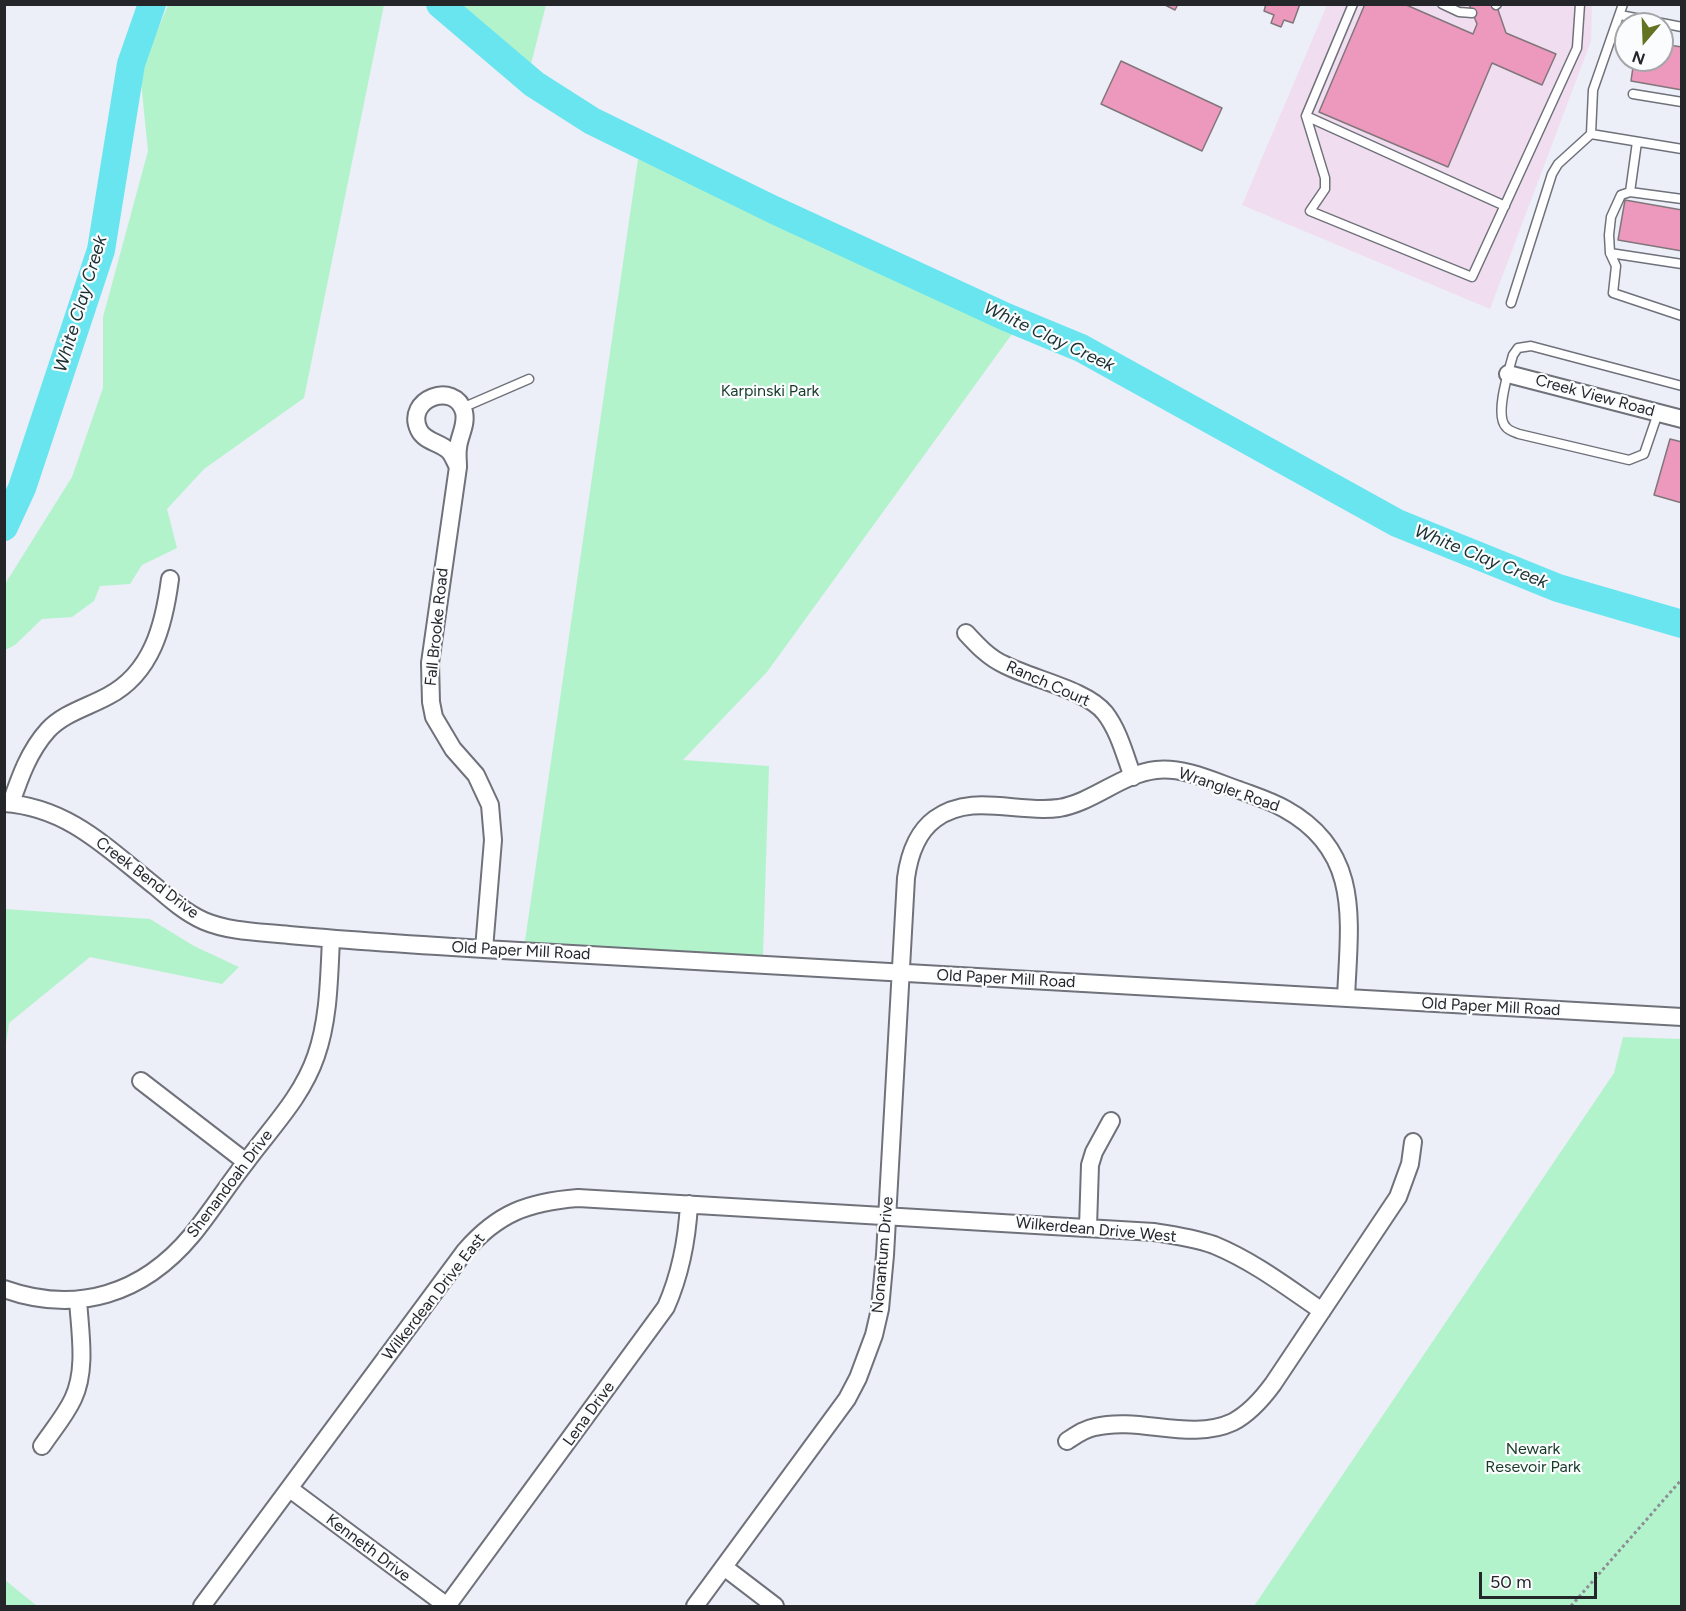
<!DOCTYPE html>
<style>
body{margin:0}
#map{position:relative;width:1686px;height:1611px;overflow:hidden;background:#eceef8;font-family:Figtree,sans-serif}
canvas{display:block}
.frame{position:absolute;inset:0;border:6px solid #252629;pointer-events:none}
.north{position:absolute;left:1614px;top:12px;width:60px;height:60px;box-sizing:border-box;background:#fbfcfe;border:2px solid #a5a6a9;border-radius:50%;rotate:199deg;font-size:16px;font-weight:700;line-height:24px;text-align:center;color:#252629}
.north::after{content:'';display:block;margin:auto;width:21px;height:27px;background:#627421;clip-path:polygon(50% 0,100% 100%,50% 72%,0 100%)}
.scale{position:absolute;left:1479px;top:1572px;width:118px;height:27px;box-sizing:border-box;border:3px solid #252629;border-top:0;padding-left:8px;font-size:18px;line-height:21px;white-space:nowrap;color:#252629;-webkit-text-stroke:4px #fbfcfe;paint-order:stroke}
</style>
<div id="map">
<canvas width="1686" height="1611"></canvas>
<div class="frame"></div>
<div class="north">N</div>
<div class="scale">50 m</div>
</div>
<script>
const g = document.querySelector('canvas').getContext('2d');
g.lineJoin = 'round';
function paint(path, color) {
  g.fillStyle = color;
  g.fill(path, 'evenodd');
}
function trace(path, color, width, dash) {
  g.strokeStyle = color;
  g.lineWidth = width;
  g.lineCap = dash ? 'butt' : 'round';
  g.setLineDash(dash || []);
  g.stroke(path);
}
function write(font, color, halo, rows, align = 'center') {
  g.font = font + ' Figtree,sans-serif';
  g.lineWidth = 4.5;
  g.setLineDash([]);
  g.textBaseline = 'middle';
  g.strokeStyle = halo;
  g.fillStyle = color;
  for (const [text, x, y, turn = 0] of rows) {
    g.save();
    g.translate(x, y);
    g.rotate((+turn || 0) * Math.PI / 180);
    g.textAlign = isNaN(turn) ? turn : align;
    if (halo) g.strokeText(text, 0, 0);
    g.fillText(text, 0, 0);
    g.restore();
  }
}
paint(new Path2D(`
 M 1327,5 L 1606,5 L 1592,6 L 1591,41 L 1490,309 L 1242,205 Z`), '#f0def0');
paint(new Path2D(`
 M 168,5 L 384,5 L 304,398 L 204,469 L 167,509 L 177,548 L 142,565 L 130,584 L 100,586 L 94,601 L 72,617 L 42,619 L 15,645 L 5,650 L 5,584 L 72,477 L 103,388 L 103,317 L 148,151 L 140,72 Z
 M 457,5 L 546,5 L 531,64 Z
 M 638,159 C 711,190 788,216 858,252 C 881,265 901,281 924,293 C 952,308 986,317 1012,334 L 767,672 L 683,760 L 769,766 L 763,955 L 524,948 Z
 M 5,909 L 150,919 L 194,946 L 239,967 L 222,984 L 90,957 L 9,1023 L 5,1051 Z
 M 1623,1037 L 1681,1039 L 1681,1606 L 1254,1606 L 1614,1073 Z
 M 4,1580 L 5,1580 L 37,1606 L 5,1606 Z`), '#b3f3cc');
trace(new Path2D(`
 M 440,4 L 534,84 L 592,121 L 774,210 L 1006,317 L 1081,348 L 1397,523 L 1558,588 L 1682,624
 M 4,527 L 22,488 L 101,250 L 131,64 L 152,4`), '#69e5f0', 28);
const building = new Path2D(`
 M 1163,4 L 1178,4 L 1175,10 Z
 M 1266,4 L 1300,4 L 1293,23 L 1284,20 L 1281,27 L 1271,23 L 1274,15 L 1264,11 Z
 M 1365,4 L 1404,4 L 1473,34 L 1477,24 L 1469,4 L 1496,4 L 1506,33 L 1556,54 L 1542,85 L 1492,63 L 1448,167 L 1319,112 Z
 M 1662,44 L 1682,47 L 1682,90 L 1631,81 L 1634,60 L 1662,60 Z
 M 1121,61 L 1222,108 L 1202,151 L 1101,104 Z
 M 1625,200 L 1682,210 L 1682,251 L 1618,240 Z
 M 1670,439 L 1682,442 L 1682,503 L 1654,495 Z`);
paint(building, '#ed98bd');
trace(building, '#81777b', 1.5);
const service = new Path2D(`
 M 1353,4 L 1306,116 L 1325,178 L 1325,189 L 1310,211 L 1472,277 L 1577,48 L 1580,4
 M 1442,4 L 1459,12 L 1472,13
 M 1496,5 L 1497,4
 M 1620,15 L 1682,27
 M 1633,94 L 1682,102
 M 1306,116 L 1505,206
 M 1591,134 L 1682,149
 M 1630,192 L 1637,142
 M 1682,199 L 1630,192 L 1621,195 L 1611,217 L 1609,235 L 1610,253 L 1616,266 L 1613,293 L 1682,316
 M 1610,253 L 1682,264
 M 1511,303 L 1552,174 L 1558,164 L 1591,134 L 1593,90 L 1623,4
 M 462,408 L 529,379
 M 1658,413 L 1644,454 L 1629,460 L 1519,434 C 1514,432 1509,431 1506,427 C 1494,415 1509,370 1513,355 L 1518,348 L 1531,346 L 1682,386`);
const minor = new Path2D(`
 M 1508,374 L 1682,419
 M 458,467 C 455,462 453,455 449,451 C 440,442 425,442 419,430 C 404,399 455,380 464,412 C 467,425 459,436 458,448 C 457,454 458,461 458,467 L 430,663 L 431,702 L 434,717 L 453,749 L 476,775 L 490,805 L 493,840 L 484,949
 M 966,633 C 977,645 989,658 1005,665 C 1032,679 1087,690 1105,713 C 1119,731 1125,756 1133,777
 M 4,803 C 68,807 108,849 156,887 C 171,900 186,913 204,921 C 230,932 261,932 289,935 C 354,941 419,945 484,949 L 1682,1017
 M 11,803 C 20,777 29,751 48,730 C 64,713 88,707 108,696 C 152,673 164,625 170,579
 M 141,1081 L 246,1162
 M 1088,1227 L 1090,1165 L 1094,1152 L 1111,1121
 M 4,1289 C 77,1315 143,1294 192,1235 C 211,1212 227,1186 246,1162 C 271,1128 302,1097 316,1056 C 329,1019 329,978 331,939
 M 1067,1441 C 1076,1435 1084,1429 1095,1427 C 1140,1416 1190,1442 1233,1422 C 1250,1413 1262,1399 1273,1384 L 1398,1197 L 1410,1164 L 1413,1142
 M 42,1446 C 52,1431 65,1416 73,1399 C 87,1370 80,1332 78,1300
 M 290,1489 L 447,1606
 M 724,1567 L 775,1606
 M 202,1606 L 465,1251 C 498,1213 528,1202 578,1198 L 1154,1232 C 1174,1235 1195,1238 1214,1245 C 1253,1261 1287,1287 1322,1311
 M 447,1606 L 666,1307 C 681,1273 687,1241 689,1204
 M 695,1606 L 847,1399 L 858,1378 L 874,1335 L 880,1309 L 885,1255 L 906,878 C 909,856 916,833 935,819 C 972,792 1017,814 1059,808 C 1094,802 1121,774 1156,770 C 1184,767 1213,781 1239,790 C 1255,796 1271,801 1285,809 C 1363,852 1349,923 1346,998`);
trace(service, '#6f727a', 11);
trace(minor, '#6f727a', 20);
trace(new Path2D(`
 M 1571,1606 L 1682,1479`), '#8d8e95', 3, [3, 3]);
trace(service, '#fff', 8);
trace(minor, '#fff', 16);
write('16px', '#173c28', '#fbfcfe', [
 ["Karpinski Park",770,391],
 ["Newark",1533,1449],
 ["Resevoir Park",1533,1467]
]);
write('16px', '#252629', '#fbfcfe', [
 ["Creek View Road",1595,396,15],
 ["Fall Brooke Road",437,627,-84],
 ["Ranch Court",1048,684,24],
 ["Wrangler Road",1229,790,19],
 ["Creek Bend Drive",147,878,37],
 ["Old Paper Mill Road",521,951,3],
 ["Old Paper Mill Road",1006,979,3],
 ["Old Paper Mill Road",1491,1007,3],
 ["Shenandoah Drive",230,1184,-53],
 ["Wilkerdean Drive West",1096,1230,5],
 ["Nonantum Drive",883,1255,-85],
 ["Wilkerdean Drive East",434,1297,-52],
 ["Lena Drive",589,1414,-54],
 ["Kenneth Drive",368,1548,37]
]);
write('italic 18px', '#192f31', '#fbfcfe', [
 ["White Clay Creek",81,304,-73],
 ["White Clay Creek",1049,337,25],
 ["White Clay Creek",1481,557,22]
]);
</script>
